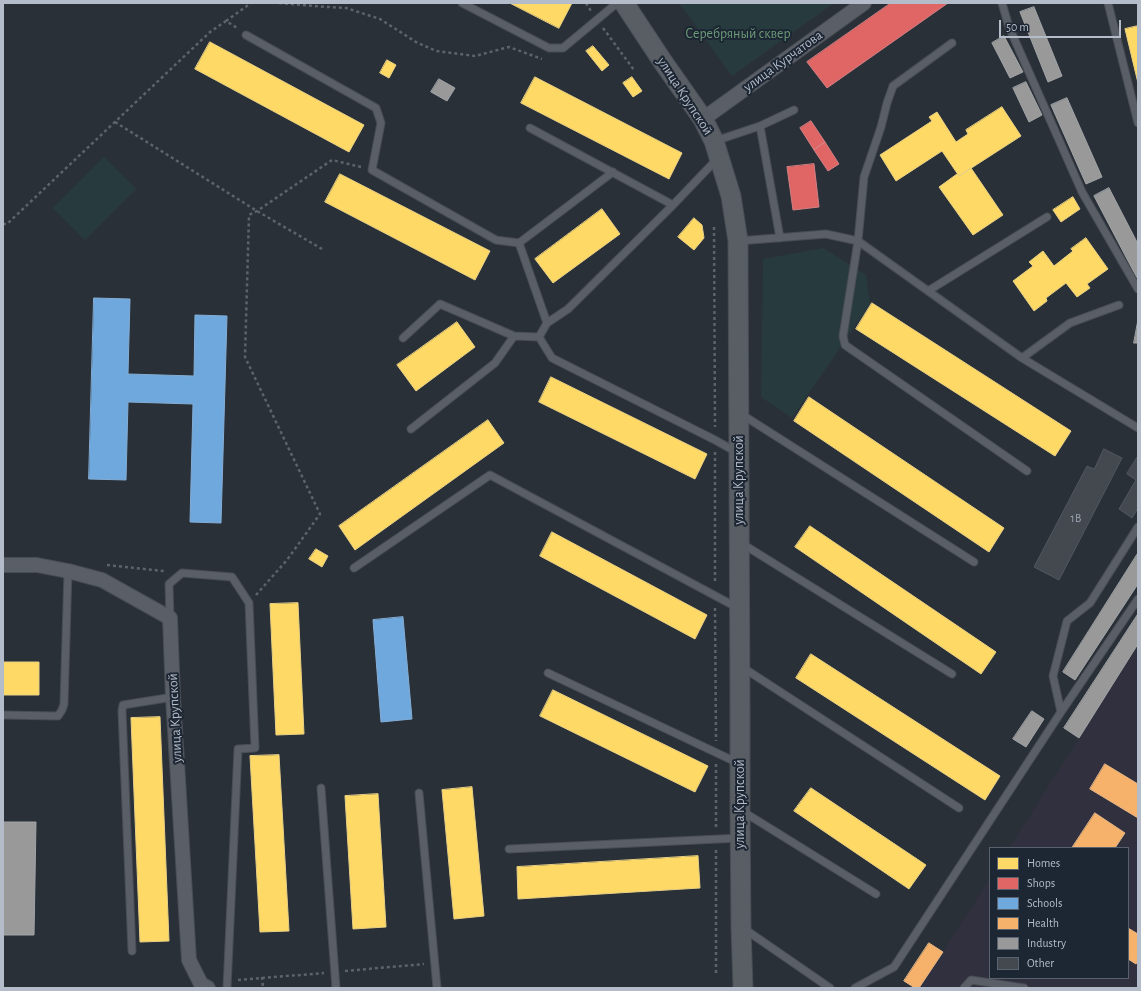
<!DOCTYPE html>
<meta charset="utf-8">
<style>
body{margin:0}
#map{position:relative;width:1141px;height:991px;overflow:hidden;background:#2a3038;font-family:"Alegreya Sans",sans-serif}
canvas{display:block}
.frame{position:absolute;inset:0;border:4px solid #b4bcc9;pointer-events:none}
.legend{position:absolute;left:989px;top:847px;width:140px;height:132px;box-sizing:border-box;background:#1d2633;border:1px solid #59626f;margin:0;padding:5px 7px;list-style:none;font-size:12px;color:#b4bcc9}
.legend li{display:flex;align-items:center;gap:8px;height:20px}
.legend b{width:20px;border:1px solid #59626f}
.scale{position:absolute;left:999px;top:20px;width:122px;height:18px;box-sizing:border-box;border:2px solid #b4bcc9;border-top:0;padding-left:5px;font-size:12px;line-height:14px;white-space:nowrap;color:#b4bcc9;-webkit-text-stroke:3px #1d2633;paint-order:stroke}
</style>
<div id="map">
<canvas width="1141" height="991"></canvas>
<div class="frame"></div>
<ul class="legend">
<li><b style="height:11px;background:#ffd966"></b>Homes</li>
<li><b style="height:11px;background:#e06666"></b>Shops</li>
<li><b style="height:11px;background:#6fa8dc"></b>Schools</li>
<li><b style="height:11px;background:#f6b26b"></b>Health</li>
<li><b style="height:11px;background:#999"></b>Industry</li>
<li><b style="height:11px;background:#444950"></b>Other</li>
</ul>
<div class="scale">50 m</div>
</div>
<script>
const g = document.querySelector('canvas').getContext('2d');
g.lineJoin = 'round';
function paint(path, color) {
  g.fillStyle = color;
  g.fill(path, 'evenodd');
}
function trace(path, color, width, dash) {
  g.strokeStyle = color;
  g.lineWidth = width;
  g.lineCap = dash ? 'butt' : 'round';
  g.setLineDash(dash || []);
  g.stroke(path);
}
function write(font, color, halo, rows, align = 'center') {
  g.font = font + ' "Alegreya Sans",sans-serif';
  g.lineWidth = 4;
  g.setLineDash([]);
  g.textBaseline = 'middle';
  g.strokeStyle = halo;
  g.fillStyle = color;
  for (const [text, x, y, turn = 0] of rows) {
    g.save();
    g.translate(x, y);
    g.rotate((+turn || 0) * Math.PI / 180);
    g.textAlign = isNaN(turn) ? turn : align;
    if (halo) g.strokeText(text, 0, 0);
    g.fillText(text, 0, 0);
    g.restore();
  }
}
paint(new Path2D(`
 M 1138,646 L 1138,988 L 920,988 L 990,878 L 990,978 L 1128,978 L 1128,848 L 1009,848 Z`), '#31303e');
paint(new Path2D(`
 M 679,3 L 834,3 L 732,76 Z
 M 104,157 L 136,189 L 85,240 L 53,208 Z
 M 823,248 L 866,275 L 870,304 L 792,418 L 761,397 L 763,259 Z`), '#273a3e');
const homes = new Path2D(`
 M 510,3 L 572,3 L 559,28 Z
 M 1138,26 L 1138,83 L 1125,29 Z
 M 210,42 L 364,125 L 349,152 L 195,69 Z
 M 593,46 L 609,65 L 602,71 L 586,51 Z
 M 387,60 L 396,65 L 389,78 L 380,73 Z
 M 535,77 L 682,153 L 669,179 L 521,103 Z
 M 632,77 L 642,91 L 633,97 L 623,83 Z
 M 1002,107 L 1021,136 L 959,176 L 942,151 L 896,181 L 880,155 L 932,121 L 929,117 L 937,112 L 956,142 L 968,134 L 966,130 Z
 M 971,168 L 1003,215 L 973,235 L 939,187 L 957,174 L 959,176 Z
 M 340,174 L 490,251 L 475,280 L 325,202 Z
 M 1073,197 L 1080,209 L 1061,222 L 1053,210 Z
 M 602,209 L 620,234 L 553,283 L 535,259 Z
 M 694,218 L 702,225 L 704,238 L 694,250 L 678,237 Z
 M 1086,238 L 1108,269 L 1087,284 L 1090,288 L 1077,297 L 1066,283 L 1046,298 L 1047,301 L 1034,311 L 1013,281 L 1033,266 L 1029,262 L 1043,251 L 1054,266 L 1073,251 L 1071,249 Z
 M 872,303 L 1071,431 L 1055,456 L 856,329 Z
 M 457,322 L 475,347 L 416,391 L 397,365 Z
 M 551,377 L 707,454 L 695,479 L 539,402 Z
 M 809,397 L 1004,528 L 989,552 L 794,421 Z
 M 488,420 L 504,443 L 355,550 L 339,526 Z
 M 810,526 L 996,652 L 981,674 L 795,547 Z
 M 552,532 L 707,615 L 695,639 L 540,556 Z
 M 316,549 L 328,556 L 322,567 L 309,559 Z
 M 298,603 L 304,734 L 276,735 L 270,604 Z
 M 811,654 L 1000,776 L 985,800 L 796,678 Z
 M 3,662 L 39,662 L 39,695 L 3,695 Z
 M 553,690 L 708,766 L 695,792 L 540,716 Z
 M 160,717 L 169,941 L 140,942 L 131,718 Z
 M 279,755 L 289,931 L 260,932 L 250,756 Z
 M 472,787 L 484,916 L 454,919 L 442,790 Z
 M 811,788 L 926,865 L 909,889 L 794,811 Z
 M 378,794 L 386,927 L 353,929 L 345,796 Z
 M 698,856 L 700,888 L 518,899 L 517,867 Z`);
paint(homes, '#ffd966');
trace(homes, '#e8d084', 1);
const shops = new Path2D(`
 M 891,3 L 948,3 L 827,88 L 807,62 Z
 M 811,121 L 825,142 L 814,150 L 800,128 Z
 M 825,142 L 839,164 L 828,171 L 814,150 Z
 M 814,164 L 819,207 L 793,210 L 787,167 Z`);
paint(shops, '#e06666');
trace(shops, '#d38084', 1);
const schools = new Path2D(`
 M 94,298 L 130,299 L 128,374 L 194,376 L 195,315 L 227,316 L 221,523 L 190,522 L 193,404 L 128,402 L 126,480 L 89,479 Z
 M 403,617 L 412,719 L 381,722 L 373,620 Z`);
paint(schools, '#6fa8dc');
trace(schools, '#84aed6', 1);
const health = new Path2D(`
 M 1105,764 L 1138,784 L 1138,818 L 1090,789 Z
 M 1095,813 L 1125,833 L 1115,848 L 1072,848 Z
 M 1128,928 L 1138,934 L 1138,961 L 1136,964 L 1128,959 Z
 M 929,943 L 943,952 L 919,988 L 915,988 L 904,981 Z`);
paint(health, '#f6b26b');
trace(health, '#e2b587', 1);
const industry = new Path2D(`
 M 1034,7 L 1062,76 L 1048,82 L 1020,12 Z
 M 1004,36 L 1023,72 L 1010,78 L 992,43 Z
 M 439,79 L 455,88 L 447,101 L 431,92 Z
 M 1026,82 L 1042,115 L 1029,122 L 1013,88 Z
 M 1067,98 L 1102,177 L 1086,184 L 1051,105 Z
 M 1109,188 L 1138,244 L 1138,280 L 1094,196 Z
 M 1138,320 L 1138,343 L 1134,343 Z
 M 1138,553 L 1138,584 L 1075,680 L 1063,672 Z
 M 1138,614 L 1138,644 L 1079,738 L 1064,728 Z
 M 1032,711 L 1044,719 L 1026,747 L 1013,739 Z
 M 3,822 L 36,822 L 34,935 L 3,935 Z`);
paint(industry, '#999');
trace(industry, '#a1a4a7', 1);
const building = new Path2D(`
 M 1104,449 L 1122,458 L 1059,580 L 1034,567 L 1087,466 L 1094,469 Z
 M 1138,456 L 1138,508 L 1132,518 L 1119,509 L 1136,480 L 1127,474 Z`);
paint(building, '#444950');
trace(building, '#52575f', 1);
const lane = new Path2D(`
 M 462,3 L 549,48 L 563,48 L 617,3
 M 1002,3 L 1009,27 L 1082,192 L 1138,289
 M 1108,3 L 1138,123
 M 246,35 L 376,108 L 381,123 L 372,170 L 496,240 L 519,243
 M 952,43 L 893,86 L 887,103 L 881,127 L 864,177 L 858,241 L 843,336 L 845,345 L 1027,471
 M 760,126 L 780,238
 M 530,128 L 673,205
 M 715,141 L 760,126 L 794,110
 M 718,158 L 673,205 L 568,309 L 547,323 L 539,337 L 552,358 L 715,440 L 738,453
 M 738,241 L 826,234 L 858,241 L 1022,358 L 1138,428
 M 928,291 L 1047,217
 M 547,323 L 519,243 L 613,172
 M 403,338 L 440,304 L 514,336 L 539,337
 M 1022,358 L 1070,323 L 1119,305
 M 741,414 L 974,562
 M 411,429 L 495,363 L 514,336
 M 741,543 L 952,674
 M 354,568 L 490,475 L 738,608
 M 170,618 L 169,584 L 182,573 L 232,577 L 249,603 L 255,748 L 238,749 L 227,988
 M 742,667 L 959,808
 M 548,673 L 738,763
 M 1061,712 L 1053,676 L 1067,621 L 1090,603 L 1138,527
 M 3,715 L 58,716 L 62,710 L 64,704 L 68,571
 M 321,788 L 336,988
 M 419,793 L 437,988
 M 742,811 L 876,894
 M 509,849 L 740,838
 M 743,928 L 830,988
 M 132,951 L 122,711 L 123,705 L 173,697
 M 855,988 L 894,967 L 1061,712 L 1138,599
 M 964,988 L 971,980 L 1024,988`);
const street = new Path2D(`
 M 703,119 L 864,3
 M 3,565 L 37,565 L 68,571 L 102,580 L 170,618 L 173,697 L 189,960 L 201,984 L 208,988`);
const secondary = new Path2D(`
 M 624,3 L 663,62 L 703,119 L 714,141 L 731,196 L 738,241 L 740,707 L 740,809 L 741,927 L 743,988`);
trace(lane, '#484c53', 9);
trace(street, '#484c53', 16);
trace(secondary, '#484c53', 21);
trace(new Path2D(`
 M 279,3 L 328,7 L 346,8 L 380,19 L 416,42 L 436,51 L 475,56 L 509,47 L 542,59
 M 586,3 L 591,11
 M 226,21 L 251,3
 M 603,28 L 634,70
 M 115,122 L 257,211 L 322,249
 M 3,224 L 7,224 L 210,32 L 226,21 L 237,28
 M 714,227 L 715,427
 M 715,452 L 715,583
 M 107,565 L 163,571 L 165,572
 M 256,595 L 287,560 L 320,514 L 245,357 L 249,215 L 257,211 L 332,160 L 361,167
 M 715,608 L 716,741
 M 716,764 L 716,829
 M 716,850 L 716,973
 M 345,971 L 424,964
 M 262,977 L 263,988
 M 238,980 L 324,973`), '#5d636a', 2.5, [3, 3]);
trace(lane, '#5a5e66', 7);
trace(street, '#5a5e66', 14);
trace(secondary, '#595d64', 19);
write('12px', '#989fab', null, [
 ["1В",1076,518]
]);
write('14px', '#6b9a76', '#1d2633', [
 ["Серебряный сквер",738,34]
]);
write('14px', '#b4bcc9', '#1d2633', [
 ["улица Курчатова",783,61,-36],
 ["улица Крупской",685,96,57],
 ["улица Крупской",739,480,-90],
 ["улица Крупской",175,718,-93],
 ["улица Крупской",740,804,-90]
]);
</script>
